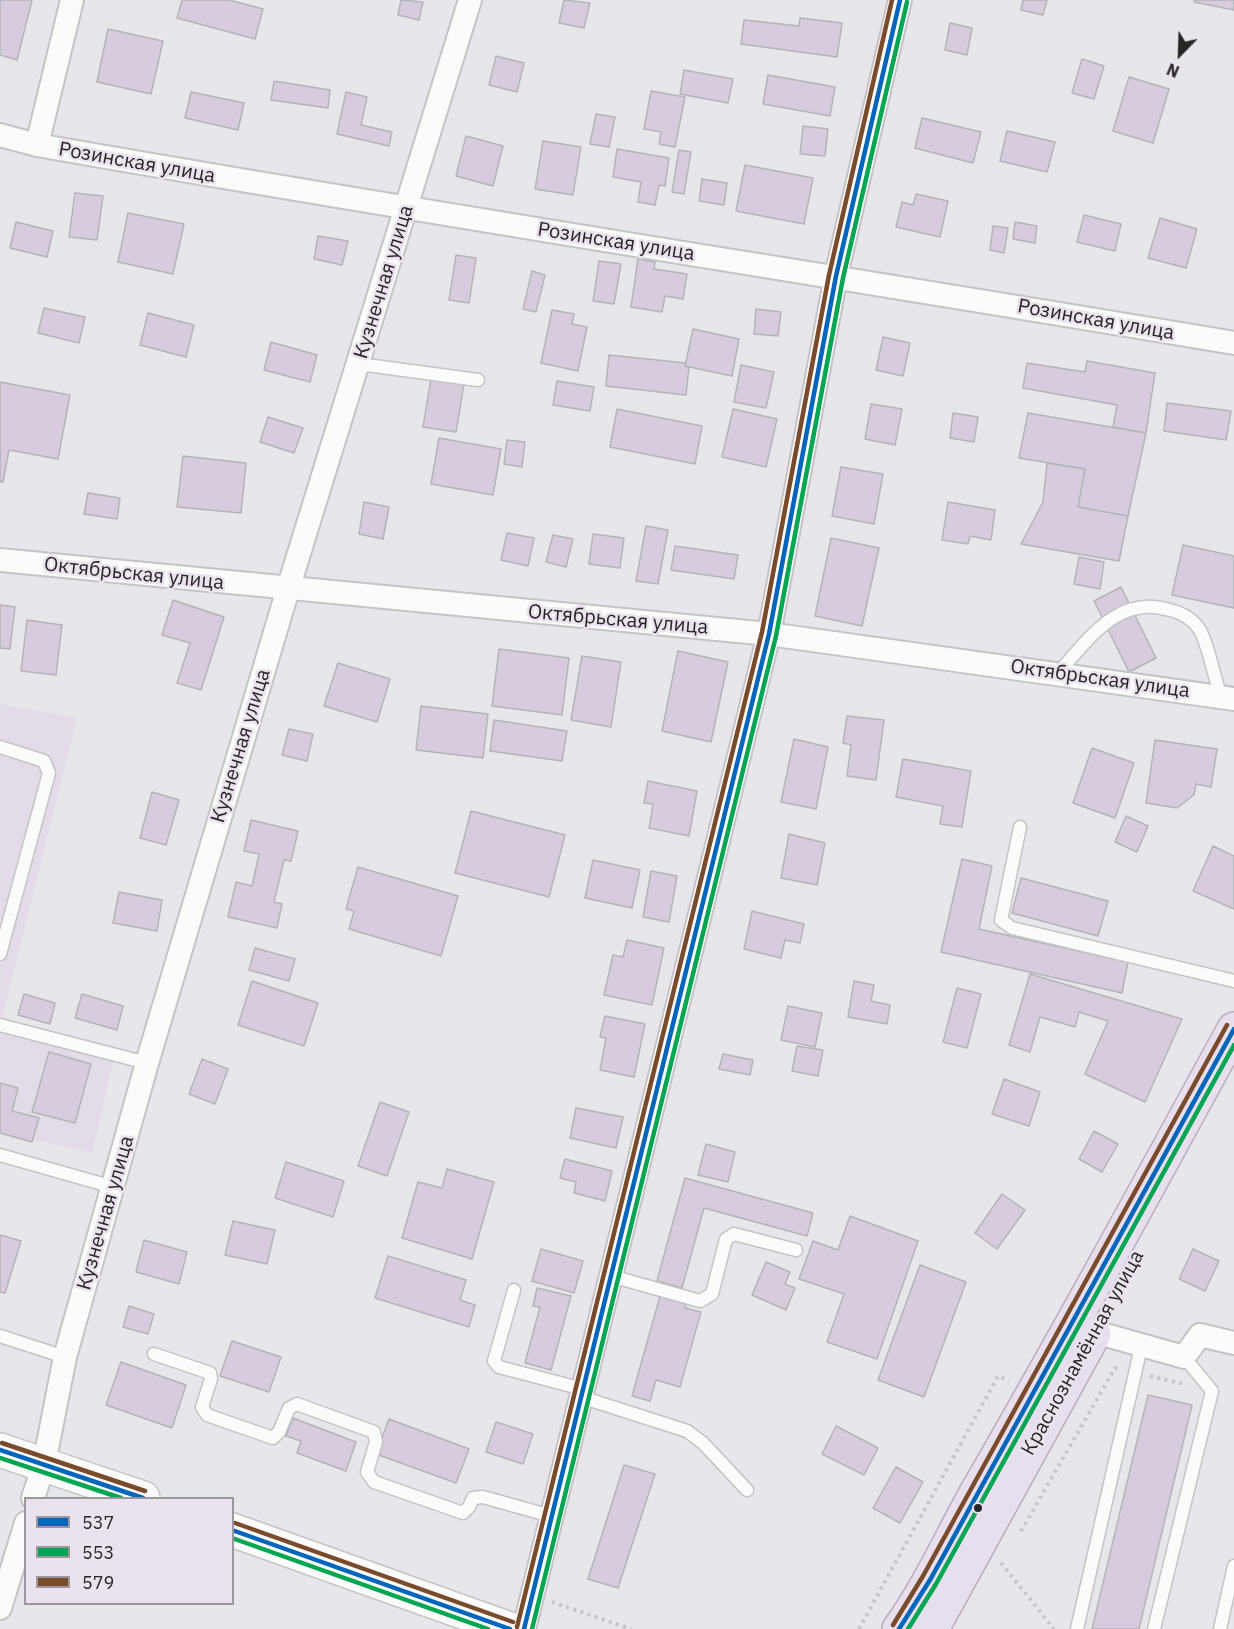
<!DOCTYPE html>
<meta charset="utf-8">
<style>
body{margin:0}
#map{position:relative;width:1234px;height:1629px;overflow:hidden;background:#e9e6eb;font-family:"IBM Plex Sans",sans-serif}
canvas{display:block}
.legend{position:absolute;left:24px;top:1497px;width:210px;height:108px;box-sizing:border-box;background:#eae3ee;border:2px solid #9c979f;margin:0;padding:8px 10px;list-style:none;font-size:18px;color:#282529}
.legend li{display:flex;align-items:center;gap:12px;height:30px}
.legend b{width:30px;border:2px solid #9c979f}
.north{position:absolute;left:1150px;top:24px;width:60px;height:60px;-webkit-text-stroke:4px #eae3ee;paint-order:stroke;rotate:203deg;font-size:16px;font-weight:700;line-height:24px;text-align:center;color:#282529}
.north::after{content:'';display:block;margin:auto;width:21px;height:27px;background:#282529;clip-path:polygon(50% 0,100% 100%,50% 72%,0 100%)}
</style>
<div id="map">
<canvas width="1234" height="1629"></canvas>
<ul class="legend">
<li><b style="height:8px;background:#0065bd"></b>537</li>
<li><b style="height:8px;background:#00a651"></b>553</li>
<li><b style="height:8px;background:#7a4b2a"></b>579</li>
</ul>
<div class="north">N</div>
</div>
<script>
const g = document.querySelector('canvas').getContext('2d');
g.lineJoin = 'round';
function paint(path, color) {
  g.fillStyle = color;
  g.fill(path, 'evenodd');
}
function trace(path, color, width, dash) {
  g.strokeStyle = color;
  g.lineWidth = width;
  g.lineCap = dash ? 'butt' : 'round';
  g.setLineDash(dash || []);
  g.stroke(path);
}
function write(font, color, halo, rows, align = 'center') {
  g.font = font + ' "IBM Plex Sans",sans-serif';
  g.lineWidth = 5;
  g.setLineDash([]);
  g.textBaseline = 'middle';
  g.strokeStyle = halo;
  g.fillStyle = color;
  for (const [text, x, y, turn = 0] of rows) {
    g.save();
    g.translate(x, y);
    g.rotate((+turn || 0) * Math.PI / 180);
    g.textAlign = isNaN(turn) ? turn : align;
    if (halo) g.strokeText(text, 0, 0);
    g.fillText(text, 0, 0);
    g.restore();
  }
}
paint(new Path2D(`
 M 0,704 L 77,718 L 2,1018 L 117,1047 L 92,1153 L 0,1131 Z`), '#e3dbe8');
const building = new Path2D(`
 M 0,0 L 32,0 L 17,60 L 0,55 Z
 M 182,0 L 229,0 L 263,9 L 255,39 L 177,18 Z
 M 401,0 L 423,2 L 419,20 L 398,15 Z
 M 564,0 L 590,3 L 584,28 L 559,23 Z
 M 1023,0 L 1047,0 L 1043,15 L 1021,10 Z
 M 1194,0 L 1234,0 L 1234,10 L 1194,2 Z
 M 800,18 L 842,23 L 837,57 L 741,44 L 744,20 L 799,26 Z
 M 950,23 L 972,28 L 967,55 L 945,50 Z
 M 108,29 L 163,41 L 151,94 L 97,82 Z
 M 496,56 L 524,63 L 517,92 L 489,85 Z
 M 1082,59 L 1104,66 L 1094,99 L 1072,93 Z
 M 684,70 L 733,79 L 728,103 L 680,94 Z
 M 768,75 L 835,87 L 830,116 L 763,104 Z
 M 1129,77 L 1169,89 L 1153,143 L 1113,131 Z
 M 274,81 L 330,90 L 328,108 L 271,100 Z
 M 651,91 L 685,97 L 675,147 L 659,144 L 661,132 L 644,129 Z
 M 191,92 L 244,103 L 238,130 L 185,118 Z
 M 346,92 L 367,97 L 361,125 L 392,132 L 389,146 L 337,134 Z
 M 596,114 L 615,117 L 609,147 L 590,144 Z
 M 922,118 L 981,132 L 973,163 L 915,148 Z
 M 803,126 L 828,129 L 825,156 L 800,154 Z
 M 1007,131 L 1055,142 L 1047,172 L 1000,161 Z
 M 466,136 L 503,146 L 493,186 L 456,176 Z
 M 543,141 L 581,147 L 573,195 L 535,189 Z
 M 617,149 L 669,158 L 665,186 L 659,185 L 655,205 L 638,202 L 641,182 L 613,177 Z
 M 679,150 L 691,152 L 684,194 L 672,192 Z
 M 745,165 L 813,178 L 804,224 L 736,211 Z
 M 702,179 L 727,183 L 724,205 L 699,201 Z
 M 75,193 L 103,196 L 97,240 L 69,237 Z
 M 916,194 L 948,201 L 940,237 L 896,227 L 902,202 L 913,205 Z
 M 128,213 L 184,224 L 173,274 L 118,262 Z
 M 1084,215 L 1121,224 L 1115,251 L 1077,242 Z
 M 1160,218 L 1197,229 L 1186,268 L 1148,258 Z
 M 16,222 L 53,231 L 47,257 L 10,248 Z
 M 1015,222 L 1037,226 L 1035,243 L 1013,239 Z
 M 993,226 L 1008,228 L 1004,253 L 990,250 Z
 M 318,236 L 348,241 L 342,265 L 314,259 Z
 M 456,255 L 476,258 L 469,303 L 449,300 Z
 M 638,259 L 655,262 L 654,269 L 687,274 L 683,299 L 665,296 L 662,312 L 631,307 Z
 M 599,261 L 621,264 L 614,304 L 593,301 Z
 M 532,271 L 545,275 L 536,312 L 523,309 Z
 M 44,308 L 85,317 L 79,343 L 38,333 Z
 M 756,309 L 781,312 L 778,336 L 754,334 Z
 M 552,310 L 574,314 L 572,324 L 587,327 L 578,371 L 541,363 Z
 M 148,313 L 194,325 L 186,357 L 140,345 Z
 M 693,329 L 739,339 L 732,376 L 685,366 Z
 M 883,337 L 910,343 L 903,376 L 876,370 Z
 M 271,342 L 317,355 L 310,382 L 264,370 Z
 M 609,355 L 686,363 L 685,366 L 689,367 L 686,395 L 606,386 Z
 M 1087,361 L 1155,373 L 1146,433 L 1113,427 L 1117,405 L 1023,388 L 1027,363 L 1085,372 Z
 M 741,365 L 774,372 L 766,408 L 734,402 Z
 M 431,379 L 464,384 L 456,432 L 423,427 Z
 M 557,381 L 594,387 L 590,411 L 553,405 Z
 M 0,382 L 70,395 L 58,459 L 9,450 L 3,482 L 0,482 Z
 M 1167,403 L 1231,411 L 1226,440 L 1164,431 Z
 M 871,404 L 902,409 L 895,445 L 865,439 Z
 M 617,409 L 702,426 L 695,464 L 610,447 Z
 M 733,409 L 777,419 L 766,467 L 722,457 Z
 M 953,413 L 978,417 L 974,442 L 950,438 Z
 M 1028,413 L 1146,433 L 1128,516 L 1078,507 L 1085,469 L 1019,458 Z
 M 268,417 L 303,428 L 294,453 L 260,442 Z
 M 439,438 L 501,449 L 493,495 L 431,484 Z
 M 507,440 L 525,442 L 522,467 L 504,464 Z
 M 183,456 L 246,463 L 241,513 L 177,507 Z
 M 1047,463 L 1085,469 L 1078,507 L 1128,516 L 1119,561 L 1021,544 L 1043,502 Z
 M 841,467 L 883,474 L 874,524 L 832,516 Z
 M 88,493 L 120,498 L 117,519 L 84,514 Z
 M 364,502 L 389,507 L 383,539 L 359,534 Z
 M 948,502 L 995,510 L 991,540 L 970,536 L 968,544 L 942,540 Z
 M 646,526 L 668,530 L 658,584 L 636,581 Z
 M 507,533 L 534,538 L 528,566 L 501,560 Z
 M 593,534 L 624,538 L 620,568 L 589,564 Z
 M 553,535 L 573,539 L 566,567 L 546,562 Z
 M 831,538 L 879,548 L 862,626 L 815,616 Z
 M 1183,545 L 1234,556 L 1234,608 L 1172,595 Z
 M 675,546 L 738,555 L 734,579 L 671,570 Z
 M 1079,557 L 1104,562 L 1100,589 L 1074,584 Z
 M 1121,587 L 1156,658 L 1129,672 L 1094,601 Z
 M 173,600 L 224,617 L 201,690 L 177,683 L 190,643 L 162,635 Z
 M 0,605 L 15,607 L 10,649 L 0,648 Z
 M 27,620 L 62,625 L 56,675 L 21,671 Z
 M 499,649 L 569,658 L 562,715 L 492,706 Z
 M 678,651 L 728,662 L 711,742 L 662,731 Z
 M 582,656 L 621,662 L 611,727 L 571,720 Z
 M 338,663 L 390,679 L 377,722 L 324,706 Z
 M 421,706 L 488,714 L 483,758 L 416,750 Z
 M 847,716 L 884,720 L 876,780 L 847,776 L 851,745 L 843,743 Z
 M 494,720 L 567,731 L 562,761 L 490,751 Z
 M 289,729 L 313,734 L 307,761 L 282,755 Z
 M 794,739 L 828,747 L 816,809 L 781,802 Z
 M 1155,740 L 1217,749 L 1211,787 L 1196,784 L 1194,795 L 1177,808 L 1146,803 Z
 M 1092,748 L 1134,763 L 1115,818 L 1073,803 Z
 M 903,759 L 971,771 L 962,827 L 940,824 L 943,806 L 896,797 Z
 M 648,781 L 697,791 L 689,836 L 649,828 L 653,804 L 644,803 Z
 M 152,792 L 179,800 L 166,845 L 140,838 Z
 M 471,811 L 565,835 L 549,897 L 455,873 Z
 M 1126,816 L 1148,826 L 1137,852 L 1115,842 Z
 M 251,820 L 298,831 L 291,861 L 284,860 L 274,902 L 282,904 L 277,928 L 228,917 L 236,882 L 252,886 L 259,854 L 244,851 Z
 M 789,834 L 825,843 L 817,885 L 781,878 Z
 M 1213,846 L 1234,856 L 1234,909 L 1193,891 Z
 M 962,859 L 992,866 L 979,929 L 1128,962 L 1122,993 L 941,952 Z
 M 593,860 L 640,870 L 632,908 L 585,898 Z
 M 358,867 L 458,896 L 441,956 L 349,929 L 354,911 L 346,909 Z
 M 651,871 L 677,876 L 669,922 L 643,917 Z
 M 1021,878 L 1108,901 L 1098,936 L 1012,913 Z
 M 119,892 L 162,900 L 157,931 L 113,923 Z
 M 752,911 L 804,924 L 800,943 L 785,940 L 781,958 L 744,949 Z
 M 627,940 L 664,948 L 652,1005 L 604,995 L 613,955 L 623,957 Z
 M 255,948 L 295,959 L 289,981 L 249,970 Z
 M 1030,974 L 1182,1019 L 1145,1102 L 1085,1074 L 1108,1021 L 1079,1012 L 1075,1027 L 1040,1017 L 1030,1052 L 1009,1045 Z
 M 252,981 L 318,1003 L 304,1046 L 238,1025 Z
 M 854,981 L 874,985 L 871,1001 L 890,1005 L 887,1024 L 848,1017 Z
 M 957,988 L 981,994 L 967,1048 L 943,1042 Z
 M 24,994 L 55,1003 L 50,1024 L 18,1015 Z
 M 82,994 L 123,1006 L 117,1030 L 75,1018 Z
 M 788,1006 L 822,1013 L 815,1047 L 781,1040 Z
 M 605,1016 L 645,1024 L 634,1077 L 600,1070 L 606,1038 L 600,1037 Z
 M 797,1046 L 823,1050 L 818,1076 L 792,1071 Z
 M 49,1052 L 91,1064 L 75,1123 L 32,1112 Z
 M 723,1054 L 753,1060 L 750,1075 L 719,1069 Z
 M 202,1059 L 228,1069 L 215,1104 L 189,1094 Z
 M 1004,1079 L 1040,1092 L 1029,1126 L 992,1114 Z
 M 0,1083 L 18,1088 L 12,1111 L 39,1118 L 32,1142 L 0,1133 Z
 M 380,1102 L 409,1112 L 387,1176 L 358,1166 Z
 M 576,1108 L 623,1117 L 616,1148 L 570,1138 Z
 M 1094,1131 L 1118,1144 L 1102,1172 L 1079,1159 Z
 M 706,1144 L 735,1152 L 728,1182 L 698,1175 Z
 M 565,1159 L 612,1171 L 605,1201 L 574,1193 L 576,1182 L 560,1178 Z
 M 286,1162 L 344,1181 L 333,1217 L 275,1198 Z
 M 447,1169 L 494,1182 L 472,1259 L 402,1238 L 418,1182 L 442,1188 Z
 M 685,1178 L 813,1213 L 807,1236 L 704,1208 L 682,1288 L 657,1281 Z
 M 1002,1194 L 1025,1210 L 997,1249 L 975,1233 Z
 M 850,1216 L 918,1241 L 877,1359 L 827,1342 L 844,1294 L 799,1279 L 813,1241 L 838,1250 Z
 M 233,1221 L 275,1230 L 267,1264 L 225,1255 Z
 M 0,1235 L 21,1241 L 5,1293 L 0,1292 Z
 M 144,1240 L 187,1252 L 179,1284 L 136,1272 Z
 M 541,1249 L 583,1261 L 574,1293 L 532,1281 Z
 M 1193,1249 L 1219,1261 L 1205,1291 L 1179,1279 Z
 M 388,1256 L 466,1280 L 460,1300 L 475,1305 L 469,1327 L 375,1298 Z
 M 766,1262 L 790,1272 L 785,1284 L 795,1288 L 786,1310 L 752,1295 Z
 M 920,1265 L 966,1282 L 924,1397 L 878,1380 Z
 M 537,1288 L 571,1296 L 551,1370 L 525,1363 L 540,1307 L 533,1306 Z
 M 660,1296 L 686,1303 L 685,1308 L 701,1312 L 680,1387 L 656,1380 L 650,1401 L 632,1396 Z
 M 129,1306 L 154,1314 L 148,1334 L 123,1327 Z
 M 232,1341 L 281,1357 L 269,1392 L 220,1376 Z
 M 121,1362 L 186,1385 L 172,1428 L 106,1405 Z
 M 1148,1395 L 1192,1405 L 1139,1629 L 1092,1629 Z
 M 293,1418 L 356,1442 L 346,1471 L 297,1453 L 301,1441 L 286,1436 Z
 M 389,1419 L 469,1449 L 456,1483 L 376,1454 Z
 M 496,1422 L 533,1434 L 523,1464 L 486,1452 Z
 M 836,1426 L 878,1448 L 864,1475 L 822,1454 Z
 M 624,1465 L 655,1474 L 618,1588 L 588,1579 Z
 M 896,1467 L 923,1482 L 900,1523 L 873,1508 Z`);
paint(building, '#d6ccdd');
trace(building, '#b5b3b7', 1.5);
const lane = new Path2D(`
 M 359,364 L 478,380
 M 1058,673 C 1089,639 1118,594 1170,610 C 1182,613 1193,619 1200,630 C 1209,647 1214,677 1221,697
 M 0,747 L 44,761 L 49,773 L 0,954
 M 1020,827 L 1001,920 L 1012,928 L 1234,981
 M 0,1025 L 147,1063
 M 0,1155 L 113,1187
 M 611,1276 L 700,1301 L 712,1294 L 726,1239 L 734,1234 L 796,1250
 M 514,1290 L 494,1361 L 499,1367 L 583,1389
 M 0,1336 L 65,1357
 M 154,1354 L 210,1373 L 211,1379 L 202,1407 L 207,1415 L 273,1438 L 279,1432 L 289,1408 L 297,1404 L 374,1432 L 376,1442 L 367,1472 L 374,1482 L 463,1513 L 469,1507 L 473,1498 L 483,1497 L 551,1516
 M 581,1397 L 687,1431 L 703,1443 L 747,1490
 M 1077,1629 L 1141,1347
 M 1154,1629 L 1212,1391 L 1184,1357
 M 1220,1629 L 1234,1566`);
const street = new Path2D(`
 M 0,135 L 37,145 C 435,215 835,276 1234,343
 M 37,145 L 72,0
 M 0,560 L 769,634 L 1234,699
 M 1095,1332 L 1184,1357 L 1200,1335 L 1234,1343
 M 33,1498 L 44,1464 L 65,1357 L 147,1063 L 288,589 L 470,0
 M 0,1608 L 26,1523
 M 524,1629 L 769,634 L 836,276 L 900,0`);
const secondary = new Path2D(`
 M 0,1450 L 143,1498
 M 232,1530 L 510,1629`);
const highway = new Path2D(`
 M 899,1629 C 929,1587 950,1540 975,1495 C 1064,1341 1149,1185 1234,1029
 M 932,1629 L 1094,1334`);
trace(lane, '#c5c3c6', 15);
trace(street, '#c5c3c6', 26);
trace(secondary, '#c5c3c6', 36);
trace(highway, '#b8adbd', 36);
trace(new Path2D(`
 M 1150,1376 L 1184,1384
 M 1021,1531 L 1115,1368 L 1120,1369
 M 1001,1563 L 1054,1629
 M 552,1602 L 631,1629
 M 859,1629 L 998,1376 L 1009,1381`), '#c7c5c8', 4, [3, 4.5]);
trace(lane, '#fcfbfc', 12);
trace(street, '#fcfbfc', 22);
trace(secondary, '#fcfbfc', 33);
trace(highway, '#e8dfee', 33);
trace(new Path2D(`
 M 0,1450 L 143,1498
 M 232,1530 L 510,1629
 M 524,1629 L 769,634 L 836,276 L 900,0
 M 899,1629 L 930,1580 L 1234,1029`), '#0065bd', 4.5);
trace(new Path2D(`
 M 0,1458 L 121,1498
 M 232,1538 L 488,1629
 M 532,1629 L 776,636 L 843,278 L 907,2
 M 908,1629 L 936,1584 L 1234,1045`), '#00a651', 4.5);
trace(new Path2D(`
 M 2,1443 L 145,1491
 M 235,1523 L 513,1622
 M 893,1625 L 923,1576 L 1227,1025
 M 517,1627 L 762,632 L 829,275 L 892,0`), '#7a4b2a', 4.5);
for (const [x, y, r, color] of [
 [978,1508,5,"#282529"]
]) {
  const dot = new Path2D();
  dot.arc(x, y, r, 0, 2 * Math.PI);
  g.fillStyle = color;
  g.fill(dot);
  trace(dot, '#eae3ee', 2);
}
write('20px', '#282529', '#eae3ee', [
 ["Розинская улица",137,163,10],
 ["Розинская улица",616,242,9],
 ["Кузнечная улица",384,282,-73],
 ["Розинская улица",1096,320,10],
 ["Октябрьская улица",134,574,6],
 ["Октябрьская улица",618,620,5],
 ["Октябрьская улица",1100,679,8],
 ["Кузнечная улица",241,746,-73],
 ["Кузнечная улица",106,1213,-74],
 ["Краснознамённая улица",1083,1353,-61]
]);
</script>
